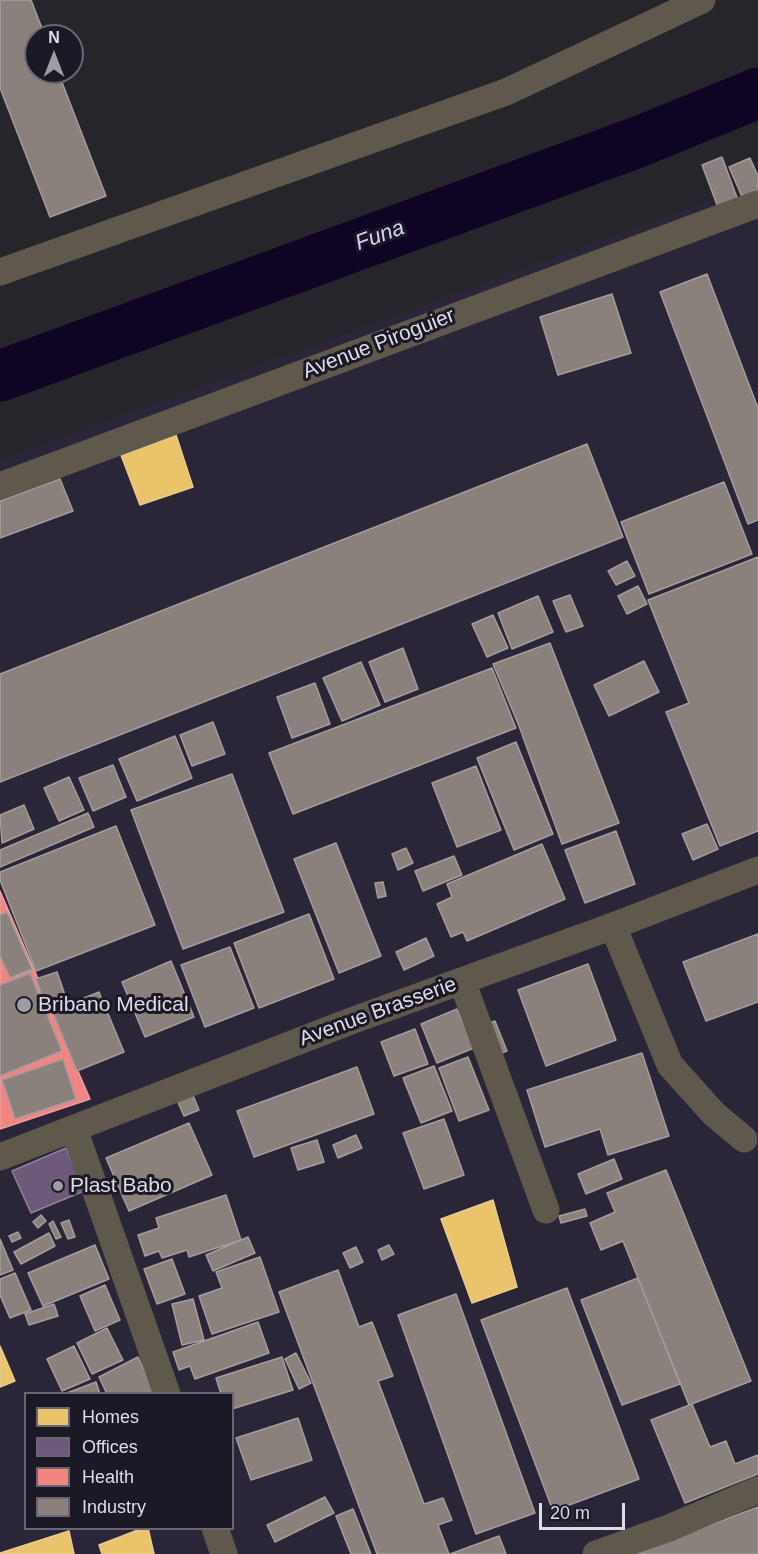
<!DOCTYPE html>
<style>
body{margin:0}
#map{position:relative;width:758px;height:1554px;overflow:hidden;background:#27252c;font-family:Arial,sans-serif}
canvas{display:block}
.legend{position:absolute;left:24px;top:1392px;width:210px;height:138px;box-sizing:border-box;background:#1c1926;border:2px solid #6a6773;margin:0;padding:8px 10px;list-style:none;font-size:18px;color:#dedde6}
.legend li{display:flex;align-items:center;gap:12px;height:30px}
.legend b{width:30px;border:2px solid #6a6773}
.north{position:absolute;left:24px;top:24px;width:60px;height:60px;box-sizing:border-box;background:#1c1926;border:2px solid #6a6773;border-radius:50%;rotate:0deg;font-size:16px;font-weight:700;line-height:24px;text-align:center;color:#dedde6}
.north::after{content:'';display:block;margin:auto;width:21px;height:27px;background:#9e9da5;clip-path:polygon(50% 0,100% 100%,50% 72%,0 100%)}
.scale{position:absolute;left:539px;top:1503px;width:86px;height:27px;box-sizing:border-box;border:3px solid #dedde6;border-top:0;padding-left:8px;font-size:18px;line-height:21px;white-space:nowrap;color:#dedde6;-webkit-text-stroke:4px #1c1926;paint-order:stroke}
</style>
<div id="map">
<canvas width="758" height="1554"></canvas>
<ul class="legend">
<li><b style="height:16px;background:#e9c46a"></b>Homes</li>
<li><b style="height:16px;background:#6d597a"></b>Offices</li>
<li><b style="height:16px;background:#f28482"></b>Health</li>
<li><b style="height:16px;background:#8a817c"></b>Industry</li>
</ul>
<div class="north">N</div>
<div class="scale">20 m</div>
</div>
<script>
const g = document.querySelector('canvas').getContext('2d');
g.lineJoin = 'round';
function paint(path, color) {
  g.fillStyle = color;
  g.fill(path, 'evenodd');
}
function trace(path, color, width, dash) {
  g.strokeStyle = color;
  g.lineWidth = width;
  g.lineCap = dash ? 'butt' : 'round';
  g.setLineDash(dash || []);
  g.stroke(path);
}
function write(font, color, halo, rows, align = 'center') {
  g.font = font + ' Arial,sans-serif';
  g.lineWidth = 6;
  g.setLineDash([]);
  g.textBaseline = 'middle';
  g.strokeStyle = halo;
  g.fillStyle = color;
  for (const [text, x, y, turn = 0] of rows) {
    g.save();
    g.translate(x, y);
    g.rotate((+turn || 0) * Math.PI / 180);
    g.textAlign = isNaN(turn) ? turn : align;
    if (halo) g.strokeText(text, 0, 0);
    g.fillText(text, 0, 0);
    g.restore();
  }
}
paint(new Path2D(`
 M 758,183 L 758,1554 L 0,1554 L 0,460 ZM 26,1394 L 232,1394 L 232,1528 L 26,1528 Z`), '#2a2637');
const homes = new Path2D(`
 M 176,435 L 193,487 L 140,505 L 121,455 Z
 M 493,1200 L 517,1287 L 472,1303 L 441,1219 Z
 M 0,1346 L 15,1381 L 0,1387 Z
 M 143,1528 L 148,1528 L 154,1554 L 102,1554 L 99,1545 Z
 M 69,1531 L 74,1554 L 0,1554 L 0,1553 Z`);
paint(homes, '#e9c46a');
trace(homes, '#e6cc8f', 1.5);
const offices = new Path2D(`
 M 66,1148 L 84,1191 L 31,1213 L 12,1171 Z`);
paint(offices, '#6d597a');
trace(offices, '#8f819a', 1.5);
const health = new Path2D(`
 M 0,891 L 90,1099 L 0,1129 Z`);
paint(health, '#f28482');
trace(health, '#ec9fa0', 1.5);
const industry = new Path2D(`
 M 0,0 L 31,0 L 45,36 L 36,36 L 36,72 L 58,72 L 106,196 L 50,217 L 0,88 Z
 M 722,157 L 739,203 L 719,210 L 702,165 Z
 M 750,158 L 758,176 L 758,192 L 743,199 L 729,167 Z
 M 707,274 L 758,408 L 758,520 L 748,524 L 660,292 Z
 M 612,294 L 631,353 L 558,375 L 540,317 Z
 M 587,444 L 623,537 L 0,782 L 0,674 Z
 M 60,479 L 73,511 L 0,538 L 0,501 Z
 M 724,482 L 752,554 L 649,594 L 621,522 Z
 M 758,557 L 758,831 L 720,846 L 666,712 L 689,703 L 648,600 Z
 M 627,561 L 635,576 L 616,585 L 608,571 Z
 M 638,586 L 647,604 L 627,614 L 618,596 Z
 M 570,595 L 583,626 L 566,632 L 553,601 Z
 M 538,596 L 553,632 L 512,649 L 498,613 Z
 M 493,615 L 508,648 L 487,657 L 472,624 Z
 M 550,643 L 619,823 L 562,844 L 519,726 L 493,664 Z
 M 403,648 L 418,689 L 385,702 L 369,662 Z
 M 644,661 L 659,692 L 609,716 L 594,685 Z
 M 361,662 L 380,705 L 342,721 L 323,678 Z
 M 492,668 L 516,728 L 293,814 L 269,753 Z
 M 315,683 L 330,724 L 292,738 L 277,697 Z
 M 213,722 L 225,754 L 192,766 L 180,735 Z
 M 175,736 L 192,778 L 137,801 L 119,759 Z
 M 516,742 L 553,834 L 514,850 L 477,758 Z
 M 113,765 L 126,797 L 93,811 L 79,778 Z
 M 476,766 L 501,830 L 457,847 L 432,783 Z
 M 232,774 L 284,912 L 183,949 L 131,810 Z
 M 69,777 L 84,810 L 59,821 L 44,788 Z
 M 24,805 L 34,829 L 2,843 L 0,815 Z
 M 88,813 L 94,827 L 0,867 L 0,850 Z
 M 707,824 L 718,849 L 693,860 L 682,834 Z
 M 116,826 L 155,925 L 36,971 L 0,880 L 0,872 Z
 M 616,831 L 635,884 L 585,903 L 565,850 Z
 M 336,843 L 381,956 L 339,973 L 294,859 Z
 M 542,844 L 565,899 L 467,941 L 463,932 L 451,937 L 437,904 L 452,897 L 447,884 Z
 M 406,848 L 413,863 L 398,870 L 392,854 Z
 M 454,856 L 462,875 L 423,891 L 415,871 Z
 M 383,882 L 386,896 L 378,898 L 375,883 Z
 M 7,912 L 32,969 L 10,978 L 0,956 L 0,915 Z
 M 309,914 L 334,979 L 259,1008 L 234,943 Z
 M 758,934 L 758,1002 L 706,1021 L 683,962 Z
 M 426,938 L 434,956 L 404,970 L 396,952 Z
 M 230,947 L 254,1008 L 205,1027 L 181,965 Z
 M 171,961 L 194,1017 L 145,1037 L 122,982 Z
 M 588,964 L 616,1040 L 546,1066 L 518,990 Z
 M 57,972 L 65,995 L 44,1002 L 36,979 Z
 M 30,973 L 62,1051 L 0,1076 L 0,985 Z
 M 99,992 L 124,1052 L 77,1071 L 52,1011 Z
 M 457,1009 L 474,1048 L 437,1063 L 421,1024 Z
 M 495,1021 L 507,1051 L 483,1060 L 471,1030 Z
 M 415,1029 L 428,1064 L 394,1076 L 381,1042 Z
 M 642,1053 L 669,1136 L 608,1155 L 600,1129 L 545,1147 L 527,1090 Z
 M 468,1057 L 489,1110 L 459,1121 L 439,1068 Z
 M 63,1059 L 76,1099 L 15,1119 L 2,1080 Z
 M 434,1066 L 452,1111 L 421,1123 L 403,1078 Z
 M 357,1067 L 374,1114 L 254,1157 L 237,1111 Z
 M 192,1093 L 199,1110 L 184,1116 L 177,1100 Z
 M 444,1119 L 464,1175 L 424,1189 L 403,1133 Z
 M 189,1123 L 212,1175 L 129,1211 L 106,1158 Z
 M 356,1135 L 362,1148 L 338,1158 L 333,1145 Z
 M 317,1140 L 324,1162 L 298,1170 L 291,1148 Z
 M 614,1159 L 622,1179 L 586,1194 L 578,1174 Z
 M 666,1170 L 751,1381 L 689,1405 L 623,1241 L 601,1250 L 590,1223 L 615,1212 L 607,1193 Z
 M 226,1195 L 241,1240 L 189,1257 L 187,1250 L 162,1258 L 159,1251 L 145,1256 L 138,1235 L 159,1228 L 156,1218 Z
 M 585,1209 L 587,1216 L 561,1223 L 559,1216 Z
 M 41,1215 L 46,1221 L 38,1228 L 33,1222 Z
 M 69,1220 L 75,1237 L 68,1239 L 61,1223 Z
 M 53,1221 L 61,1237 L 56,1239 L 49,1224 Z
 M 18,1232 L 21,1238 L 12,1242 L 9,1236 Z
 M 49,1233 L 55,1246 L 21,1264 L 14,1252 Z
 M 248,1237 L 255,1253 L 213,1271 L 206,1255 Z
 M 0,1239 L 13,1270 L 0,1275 Z
 M 95,1245 L 109,1279 L 43,1306 L 28,1273 Z
 M 389,1245 L 394,1254 L 382,1260 L 378,1250 Z
 M 356,1247 L 363,1262 L 350,1268 L 343,1253 Z
 M 260,1257 L 279,1312 L 212,1334 L 199,1296 L 222,1288 L 216,1272 Z
 M 172,1259 L 185,1294 L 157,1304 L 144,1269 Z
 M 338,1270 L 359,1327 L 372,1322 L 393,1376 L 378,1381 L 424,1504 L 443,1498 L 452,1520 L 438,1525 L 449,1554 L 377,1554 L 279,1292 Z
 M 15,1273 L 31,1310 L 10,1318 L 0,1295 L 0,1279 Z
 M 638,1278 L 680,1384 L 622,1405 L 581,1300 Z
 M 105,1285 L 120,1320 L 95,1331 L 80,1296 Z
 M 567,1288 L 639,1479 L 553,1511 L 481,1320 Z
 M 456,1294 L 535,1513 L 476,1534 L 398,1315 Z
 M 193,1299 L 204,1340 L 182,1345 L 172,1304 Z
 M 54,1304 L 58,1316 L 29,1325 L 25,1314 Z
 M 258,1322 L 269,1353 L 195,1379 L 190,1366 L 179,1370 L 173,1352 Z
 M 107,1328 L 123,1360 L 92,1374 L 77,1343 Z
 M 74,1346 L 90,1379 L 62,1391 L 47,1359 Z
 M 296,1353 L 311,1383 L 299,1389 L 285,1359 Z
 M 138,1357 L 156,1394 L 107,1394 L 99,1377 Z
 M 282,1357 L 293,1390 L 232,1409 L 232,1394 L 221,1394 L 216,1378 Z
 M 96,1382 L 100,1394 L 64,1394 Z
 M 692,1404 L 710,1447 L 726,1441 L 735,1464 L 758,1455 L 758,1474 L 685,1503 L 651,1420 Z
 M 298,1418 L 312,1460 L 251,1480 L 236,1438 Z
 M 325,1497 L 334,1513 L 275,1542 L 267,1525 Z
 M 758,1507 L 758,1554 L 634,1554 Z
 M 353,1509 L 371,1554 L 351,1554 L 336,1516 Z
 M 499,1536 L 506,1554 L 450,1554 Z`);
paint(industry, '#8a817c');
trace(industry, '#a39d9c', 1.5);
trace(new Path2D(`
 M 0,376 L 638,142 L 758,93`), '#100424', 51);
trace(new Path2D(`
 M 0,272 L 506,92 L 702,0
 M 0,486 L 758,204
 M 613,926 L 670,1065 L 714,1114 L 744,1139
 M 462,981 L 546,1210
 M 74,1129 L 167,1394
 M 0,1157 L 351,1021 L 613,926 L 758,870
 M 215,1528 L 224,1554
 M 596,1554 L 669,1528 L 758,1490`), '#5f584c', 27);
for (const [x, y, r, color] of [
 [24,1005,8,"#9e9da5"],
 [58,1186,6,"#9e9da5"]
]) {
  const dot = new Path2D();
  dot.arc(x, y, r, 0, 2 * Math.PI);
  g.fillStyle = color;
  g.fill(dot);
  trace(dot, '#1c1926', 2);
}
write('21px', '#dedde6', '#1c1926', [
 ["Avenue Piroguier",379,344,-21],
 ["Avenue Brasserie",378,1012,-20]
]);
write('21px', '#dedde6', '#1c1926', [
 ["Bribano Medical",38,1005],
 ["Plast Babo",70,1186]
], 'left');
write('italic 22px', '#d9cffa', '#1c1926', [
 ["Funa",380,236,-20]
]);
</script>
